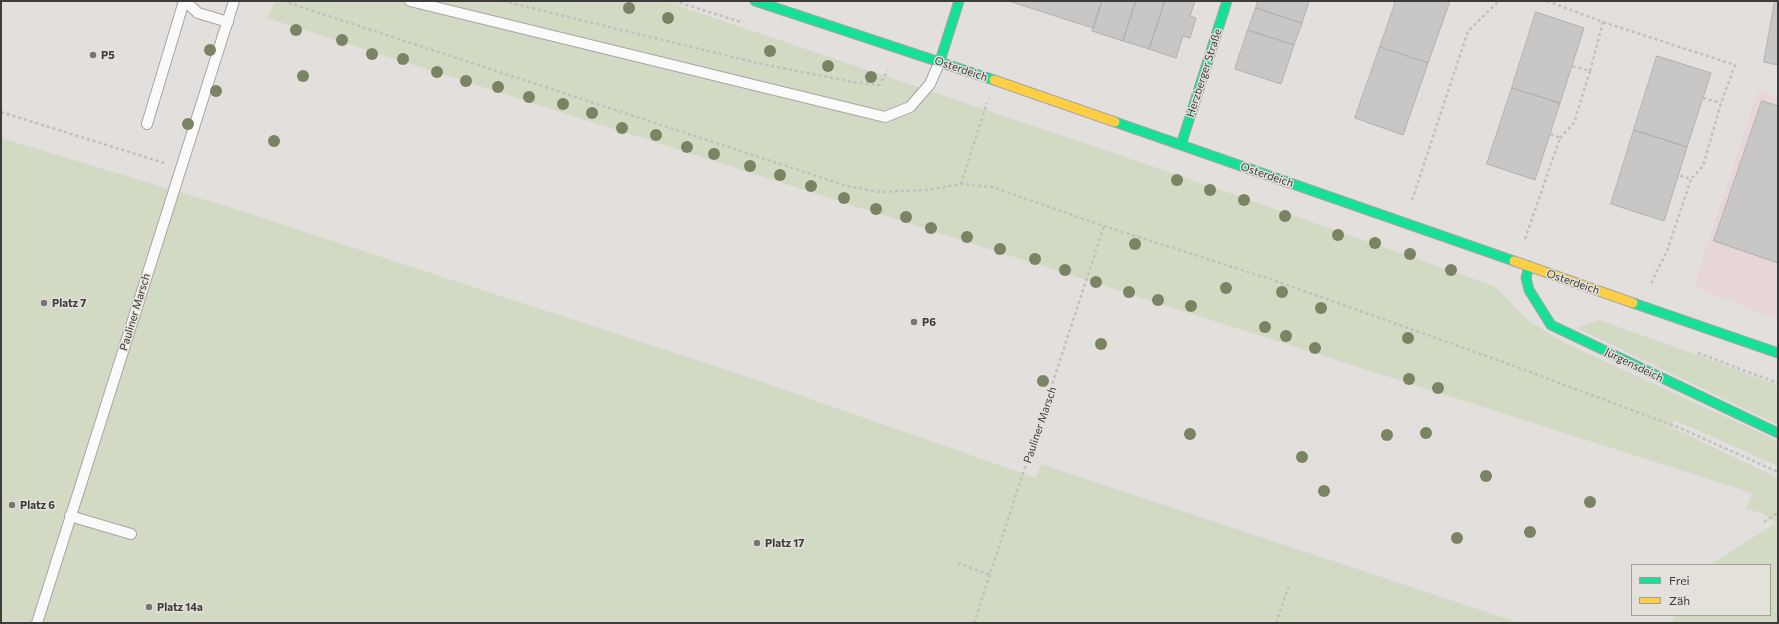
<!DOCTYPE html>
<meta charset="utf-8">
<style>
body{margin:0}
#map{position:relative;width:1779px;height:624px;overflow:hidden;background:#e2dfdc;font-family:Commissioner,sans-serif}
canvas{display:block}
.frame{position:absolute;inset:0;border:2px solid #3e3c3a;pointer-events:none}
.legend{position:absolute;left:1631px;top:564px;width:140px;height:52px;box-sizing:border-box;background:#e4e0da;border:1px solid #a29e9a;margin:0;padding:5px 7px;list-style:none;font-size:12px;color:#3e3c3a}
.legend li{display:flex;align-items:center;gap:8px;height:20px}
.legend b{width:20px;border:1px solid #a29e9a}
</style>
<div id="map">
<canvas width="1779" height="624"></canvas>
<div class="frame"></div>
<ul class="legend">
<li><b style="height:5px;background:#16e098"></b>Frei</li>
<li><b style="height:5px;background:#ffcf43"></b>Zäh</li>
</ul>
</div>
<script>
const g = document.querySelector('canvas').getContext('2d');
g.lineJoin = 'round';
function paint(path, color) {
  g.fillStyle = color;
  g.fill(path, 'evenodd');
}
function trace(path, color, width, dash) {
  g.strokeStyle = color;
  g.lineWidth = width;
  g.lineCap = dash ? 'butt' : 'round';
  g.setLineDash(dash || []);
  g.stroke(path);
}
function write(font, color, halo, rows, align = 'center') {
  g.font = font + ' Commissioner,sans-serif';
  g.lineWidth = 3;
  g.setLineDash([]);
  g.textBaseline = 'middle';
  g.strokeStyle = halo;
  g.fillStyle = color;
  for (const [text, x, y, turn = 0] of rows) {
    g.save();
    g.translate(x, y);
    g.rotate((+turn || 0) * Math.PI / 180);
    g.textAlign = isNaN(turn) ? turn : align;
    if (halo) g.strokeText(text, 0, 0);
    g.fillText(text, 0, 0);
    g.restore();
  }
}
paint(new Path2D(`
 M 1758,91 L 1778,98 L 1778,320 L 1694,286 Z`), '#e6d6d8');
paint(new Path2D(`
 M 275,1 L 664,1 L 1175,174 L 1491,285 L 1497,288 L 1526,319 L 1563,342 L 1778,441 L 1778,466 L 1675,420 L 1671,427 L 1778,478 L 1778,623 L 1672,623 L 1675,615 L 1770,615 L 1770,565 L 1710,565 L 1776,523 L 1762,513 L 1746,509 L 1752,493 L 267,18 Z
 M 1,138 L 232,208 L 739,374 L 1036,478 L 1041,464 L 1520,623 L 1,623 Z
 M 1599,320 L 1692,353 L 1778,385 L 1778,425 L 1577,328 Z`), '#d2dac4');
const building = new Path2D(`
 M 1009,1 L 1102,1 L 1094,28 Z
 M 1102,1 L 1136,1 L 1123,41 L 1092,31 Z
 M 1136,1 L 1165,1 L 1149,49 L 1123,41 Z
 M 1165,1 L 1195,1 L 1190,16 L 1196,18 L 1190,38 L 1183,36 L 1176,58 L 1149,49 Z
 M 1258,1 L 1309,1 L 1302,23 L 1256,8 Z
 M 1396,1 L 1450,1 L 1428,63 L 1380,47 Z
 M 1775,1 L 1778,1 L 1778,65 L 1764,62 Z
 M 1256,8 L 1302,23 L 1294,45 L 1248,30 Z
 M 1536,12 L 1584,28 L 1560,103 L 1512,88 Z
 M 1248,30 L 1294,45 L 1281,84 L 1235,69 Z
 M 1380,47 L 1428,63 L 1403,135 L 1355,118 Z
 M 1657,56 L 1711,73 L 1687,147 L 1634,130 Z
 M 1512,88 L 1560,103 L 1535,180 L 1487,164 Z
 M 1762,101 L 1778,106 L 1778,263 L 1714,241 Z
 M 1634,130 L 1687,147 L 1664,221 L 1611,204 Z`);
paint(building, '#c9c7c6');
trace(building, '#b1b0af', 1);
const lane = new Path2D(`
 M 185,1 L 198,13 L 228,22
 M 410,1 L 885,117 L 910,107 L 930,84 L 940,61
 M 147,124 L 184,1
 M 70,516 L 131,534
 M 37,623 L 234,1`);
const fast = new Path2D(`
 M 755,1 L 994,80
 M 940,61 L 959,1
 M 1115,122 L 1514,261
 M 1181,145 L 1227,1
 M 1529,266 L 1526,278 L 1529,290 L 1551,325 L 1778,433
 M 1633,303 L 1778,353`);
const slow = new Path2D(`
 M 994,80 L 1115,122
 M 1514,261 L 1633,303`);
trace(lane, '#a7a5a3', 12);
trace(fast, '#a7a5a3', 11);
trace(slow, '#a7a5a3', 11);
trace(new Path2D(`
 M 283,1 L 847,186 L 879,192 L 927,190 L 961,184 L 992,187 L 1104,226 L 1270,279 L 1506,363 L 1680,428 L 1778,472
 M 503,1 L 757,63 L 853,82 L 879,85 L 888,70
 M 674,1 L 741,22
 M 1547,1 L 1603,22 L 1735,65 L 1721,103 L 1703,166 L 1691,179
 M 1590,71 L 1603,22
 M 1703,98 L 1721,103
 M 1,112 L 164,163
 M 1560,138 L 1574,123 L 1590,71 L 1572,66
 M 961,184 L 987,103
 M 1412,200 L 1468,31 L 1499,1
 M 1525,239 L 1560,138 L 1550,134
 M 1651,283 L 1667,251 L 1691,179 L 1678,175
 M 1698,353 L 1778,383
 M 1764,522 L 1778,513
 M 958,563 L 990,575
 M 974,623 L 1104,226
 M 1276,623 L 1289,585`), '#c1c0bf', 2.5, [3, 3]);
trace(lane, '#fbfafa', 10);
trace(fast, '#16e098', 9);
trace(slow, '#ffcf43', 9);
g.fillStyle = '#7a8463';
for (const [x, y] of [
 [629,8],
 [668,18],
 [296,30],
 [342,40],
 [210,50],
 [770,51],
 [372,54],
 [403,59],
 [828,66],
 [437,72],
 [303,76],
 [871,77],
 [466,81],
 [498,87],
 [216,91],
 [529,97],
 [563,104],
 [592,113],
 [188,124],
 [622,128],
 [656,135],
 [274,141],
 [687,147],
 [714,154],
 [750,166],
 [780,175],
 [1177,180],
 [811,186],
 [1210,190],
 [844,198],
 [1244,200],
 [876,209],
 [1285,216],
 [906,217],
 [931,228],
 [1338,235],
 [967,237],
 [1375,243],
 [1135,244],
 [1000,249],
 [1410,254],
 [1035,259],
 [1065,270],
 [1451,270],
 [1096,282],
 [1226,288],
 [1129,292],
 [1282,292],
 [1158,300],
 [1191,306],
 [1321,308],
 [1265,327],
 [1286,336],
 [1408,338],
 [1101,344],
 [1315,348],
 [1409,379],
 [1043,381],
 [1438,388],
 [1426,433],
 [1190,434],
 [1387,435],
 [1302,457],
 [1486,476],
 [1324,491],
 [1590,502],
 [1530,532],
 [1457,538]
]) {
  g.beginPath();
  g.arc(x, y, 6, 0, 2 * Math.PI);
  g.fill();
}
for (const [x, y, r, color] of [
 [93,55,4,"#777573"],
 [44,303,4,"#777573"],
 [914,322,4,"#777573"],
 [12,505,4,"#777573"],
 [757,543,4,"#777573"],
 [149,607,4,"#777573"]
]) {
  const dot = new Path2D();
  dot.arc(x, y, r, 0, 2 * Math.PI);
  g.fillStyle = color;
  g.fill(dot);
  trace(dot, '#e4e0da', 1.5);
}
write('bold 11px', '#3e3c3a', '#e4e0da', [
 ["P5",101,55],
 ["Platz 7",52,303],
 ["P6",922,322],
 ["Platz 6",20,505],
 ["Platz 17",765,543],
 ["Platz 14a",157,607]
], 'left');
write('11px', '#3e3c3a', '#e4e0da', [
 ["Osterdeich",961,69,19],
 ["Herzberger Straße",1204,73,-72],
 ["Osterdeich",1267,175,19],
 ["Osterdeich",1573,282,19],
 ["Pauliner Marsch",135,312,-73],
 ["Jürgensdeich",1634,365,26],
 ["Pauliner Marsch",1040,425,-71]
]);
</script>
